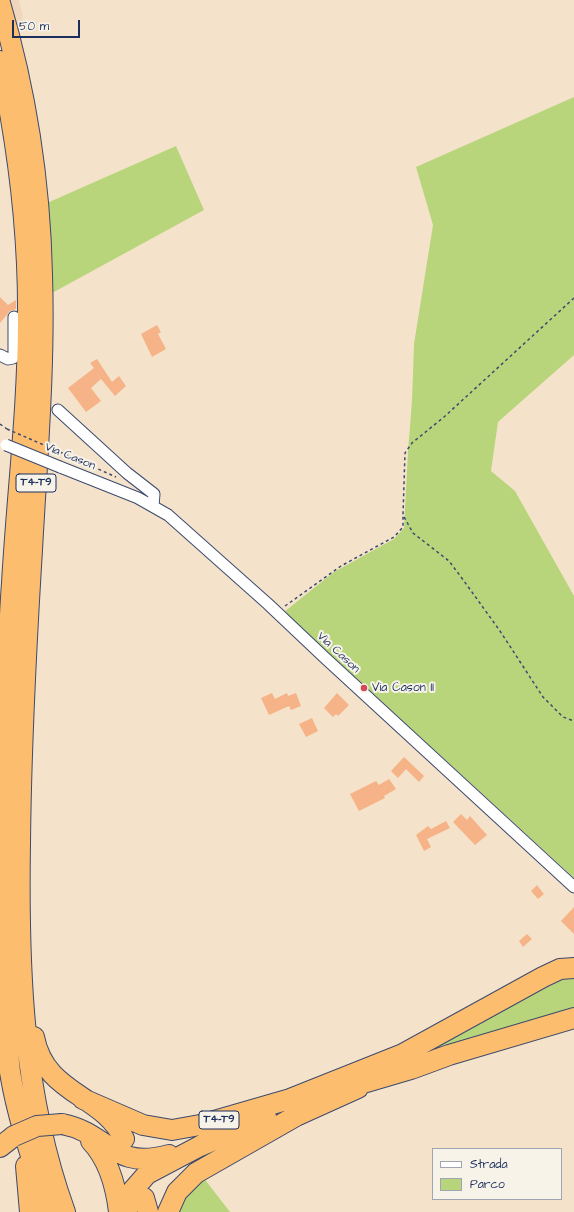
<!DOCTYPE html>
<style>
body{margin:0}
#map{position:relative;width:574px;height:1212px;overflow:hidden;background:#f4e3ca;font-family:"Architects Daughter",sans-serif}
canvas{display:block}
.legend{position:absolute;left:432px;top:1148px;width:130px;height:52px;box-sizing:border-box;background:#f7f3e8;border:1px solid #9fa5b1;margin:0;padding:5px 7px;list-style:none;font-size:12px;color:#1b2f5e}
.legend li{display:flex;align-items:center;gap:8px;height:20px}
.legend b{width:20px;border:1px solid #9fa5b1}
.scale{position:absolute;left:12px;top:20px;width:68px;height:18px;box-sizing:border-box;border:2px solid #1b2f5e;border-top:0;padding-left:5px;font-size:12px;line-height:14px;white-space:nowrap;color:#1b2f5e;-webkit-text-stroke:3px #f7f3e8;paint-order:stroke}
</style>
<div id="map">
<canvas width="574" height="1212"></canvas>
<ul class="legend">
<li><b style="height:5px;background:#fff"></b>Strada</li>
<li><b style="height:11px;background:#b9d57b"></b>Parco</li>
</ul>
<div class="scale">50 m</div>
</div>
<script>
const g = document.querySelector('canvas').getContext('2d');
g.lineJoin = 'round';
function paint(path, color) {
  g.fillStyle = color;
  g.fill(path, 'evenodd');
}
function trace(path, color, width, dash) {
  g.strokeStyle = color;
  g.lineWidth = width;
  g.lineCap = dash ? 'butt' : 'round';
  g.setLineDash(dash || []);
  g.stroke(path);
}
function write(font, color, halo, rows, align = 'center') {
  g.font = font + ' "Architects Daughter",sans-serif';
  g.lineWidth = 4;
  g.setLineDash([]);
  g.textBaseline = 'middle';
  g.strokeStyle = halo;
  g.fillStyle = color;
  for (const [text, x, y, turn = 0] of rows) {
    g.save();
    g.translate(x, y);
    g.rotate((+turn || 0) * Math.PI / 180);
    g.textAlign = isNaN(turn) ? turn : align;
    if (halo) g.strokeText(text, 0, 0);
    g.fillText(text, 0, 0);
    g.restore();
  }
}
paint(new Path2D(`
 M 4,0 L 19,0 L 23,16 L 16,39 Z`), '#efd6bc');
paint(new Path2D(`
 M 574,97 L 574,355 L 498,422 L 491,471 L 515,491 L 574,596 L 574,878 L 284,612 L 334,572 L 394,539 L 404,528 L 408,451 L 412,401 L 414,344 L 433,225 L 416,167 Z
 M 176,146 L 204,210 L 52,293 L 47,203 Z
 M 574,972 L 574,1012 L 412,1060 L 426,1046 Z
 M 203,1177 L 230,1212 L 177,1212 L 186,1192 Z`), '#b9d57b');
paint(new Path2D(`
 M 0,297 L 8,305 L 16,300 L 16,309 L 10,311 L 0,323 Z
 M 157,325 L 161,332 L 158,334 L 166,349 L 152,357 L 141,334 Z
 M 97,359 L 112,382 L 119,376 L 126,386 L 115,396 L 101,379 L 91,388 L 101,401 L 86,412 L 68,388 L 94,368 L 90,363 Z
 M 272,693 L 275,699 L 287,693 L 288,696 L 296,693 L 301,706 L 291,710 L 289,706 L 269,715 L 261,698 Z
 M 337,693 L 349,705 L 338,716 L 336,714 L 333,717 L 324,708 Z
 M 312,718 L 318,731 L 306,737 L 299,724 Z
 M 404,757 L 424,776 L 419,782 L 406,769 L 398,778 L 391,771 Z
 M 389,779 L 396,789 L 384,796 L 385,798 L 359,811 L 350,794 L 376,781 L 379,785 Z
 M 461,814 L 467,820 L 470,816 L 487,835 L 475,845 L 453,822 Z
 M 446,821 L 450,828 L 427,839 L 431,847 L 424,851 L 416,835 L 428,826 L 431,829 Z
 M 537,885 L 544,894 L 538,899 L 531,891 Z
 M 574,907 L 574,934 L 561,921 Z
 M 527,934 L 532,939 L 523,947 L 519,941 Z`), '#f5b387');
const street = new Path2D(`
 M 0,355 L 8,359 L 13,358 L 14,353 L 14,317
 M 58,410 L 127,473 L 154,494 L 153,506
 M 60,467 L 138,498 L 168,515 L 268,604 L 324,657 L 574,887`);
const highway = new Path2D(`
 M 0,3 C 26,91 40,183 42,274 C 45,366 37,458 32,550 C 26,648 21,745 20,843 C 18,967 22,1094 65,1212
 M 0,61 C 18,146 29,233 28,321 C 28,409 17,495 12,583 C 7,651 6,719 3,787 C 0,880 0,979 10,1072 C 17,1117 35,1168 49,1212
 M 34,1037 C 45,1095 103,1094 124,1139
 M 343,1089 L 411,1069 L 449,1055 L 574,1018
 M 83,1099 L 143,1125 L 172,1130 L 200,1125 L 290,1099 L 403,1054 L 543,977 L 560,969 L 574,968
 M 62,1124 C 109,1133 112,1171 169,1155
 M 91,1141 C 109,1160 116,1186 119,1212
 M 0,1147 L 14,1136
 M 26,1166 L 30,1212
 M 144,1198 L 148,1212
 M 127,1212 L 128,1202 L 133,1190 L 147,1174 L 200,1146 L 266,1117
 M 168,1212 L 177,1192 L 196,1173 L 296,1116 L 358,1088`);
trace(street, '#3c4a6e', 13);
trace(highway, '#3c4a6e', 22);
trace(new Path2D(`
 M 574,298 L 444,417 L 412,443 L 405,453 L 403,515 L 413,533 L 449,561 L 464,581 L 500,631 L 543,697 L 563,717 L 574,721
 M 0,424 L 7,429
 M 60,452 L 116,477
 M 285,606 L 341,566 L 394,537 L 403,527 L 403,516`), '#3c4a6e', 1.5, [3, 3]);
trace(street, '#fff', 11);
trace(highway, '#fdbd6f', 20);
const streetBridge = new Path2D(`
 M 6,445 L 60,467`);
const highwayBridge = new Path2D(`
 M 14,1136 L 37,1126 L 62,1124`);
trace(streetBridge, '#3c4a6e', 13, []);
trace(highwayBridge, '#3c4a6e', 22, []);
trace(new Path2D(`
 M 7,429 L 60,452`), '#3c4a6e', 1.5, [3, 3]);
trace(streetBridge, '#fff', 11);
trace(highwayBridge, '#fdbd6f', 20);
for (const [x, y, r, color] of [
 [364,688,4,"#d1495b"]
]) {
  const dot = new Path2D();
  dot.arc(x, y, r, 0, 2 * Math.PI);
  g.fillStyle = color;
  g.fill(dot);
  trace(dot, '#f7f3e8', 1.5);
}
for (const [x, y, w] of [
 [36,483,40],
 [219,1120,40]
]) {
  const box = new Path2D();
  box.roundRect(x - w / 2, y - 9, w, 18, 3);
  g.fillStyle = '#f7f3e8';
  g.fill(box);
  trace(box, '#1b2f5e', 1);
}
write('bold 11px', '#1b2f5e', null, [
 ["T4-T9",36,483],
 ["T4-T9",219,1120]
]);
write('12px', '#1b2f5e', '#f7f3e8', [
 ["Via Cason",70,457,22],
 ["Via Cason",338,653,43]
]);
write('12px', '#1b2f5e', '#f7f3e8', [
 ["Via Cason II",372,688]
], 'left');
</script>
